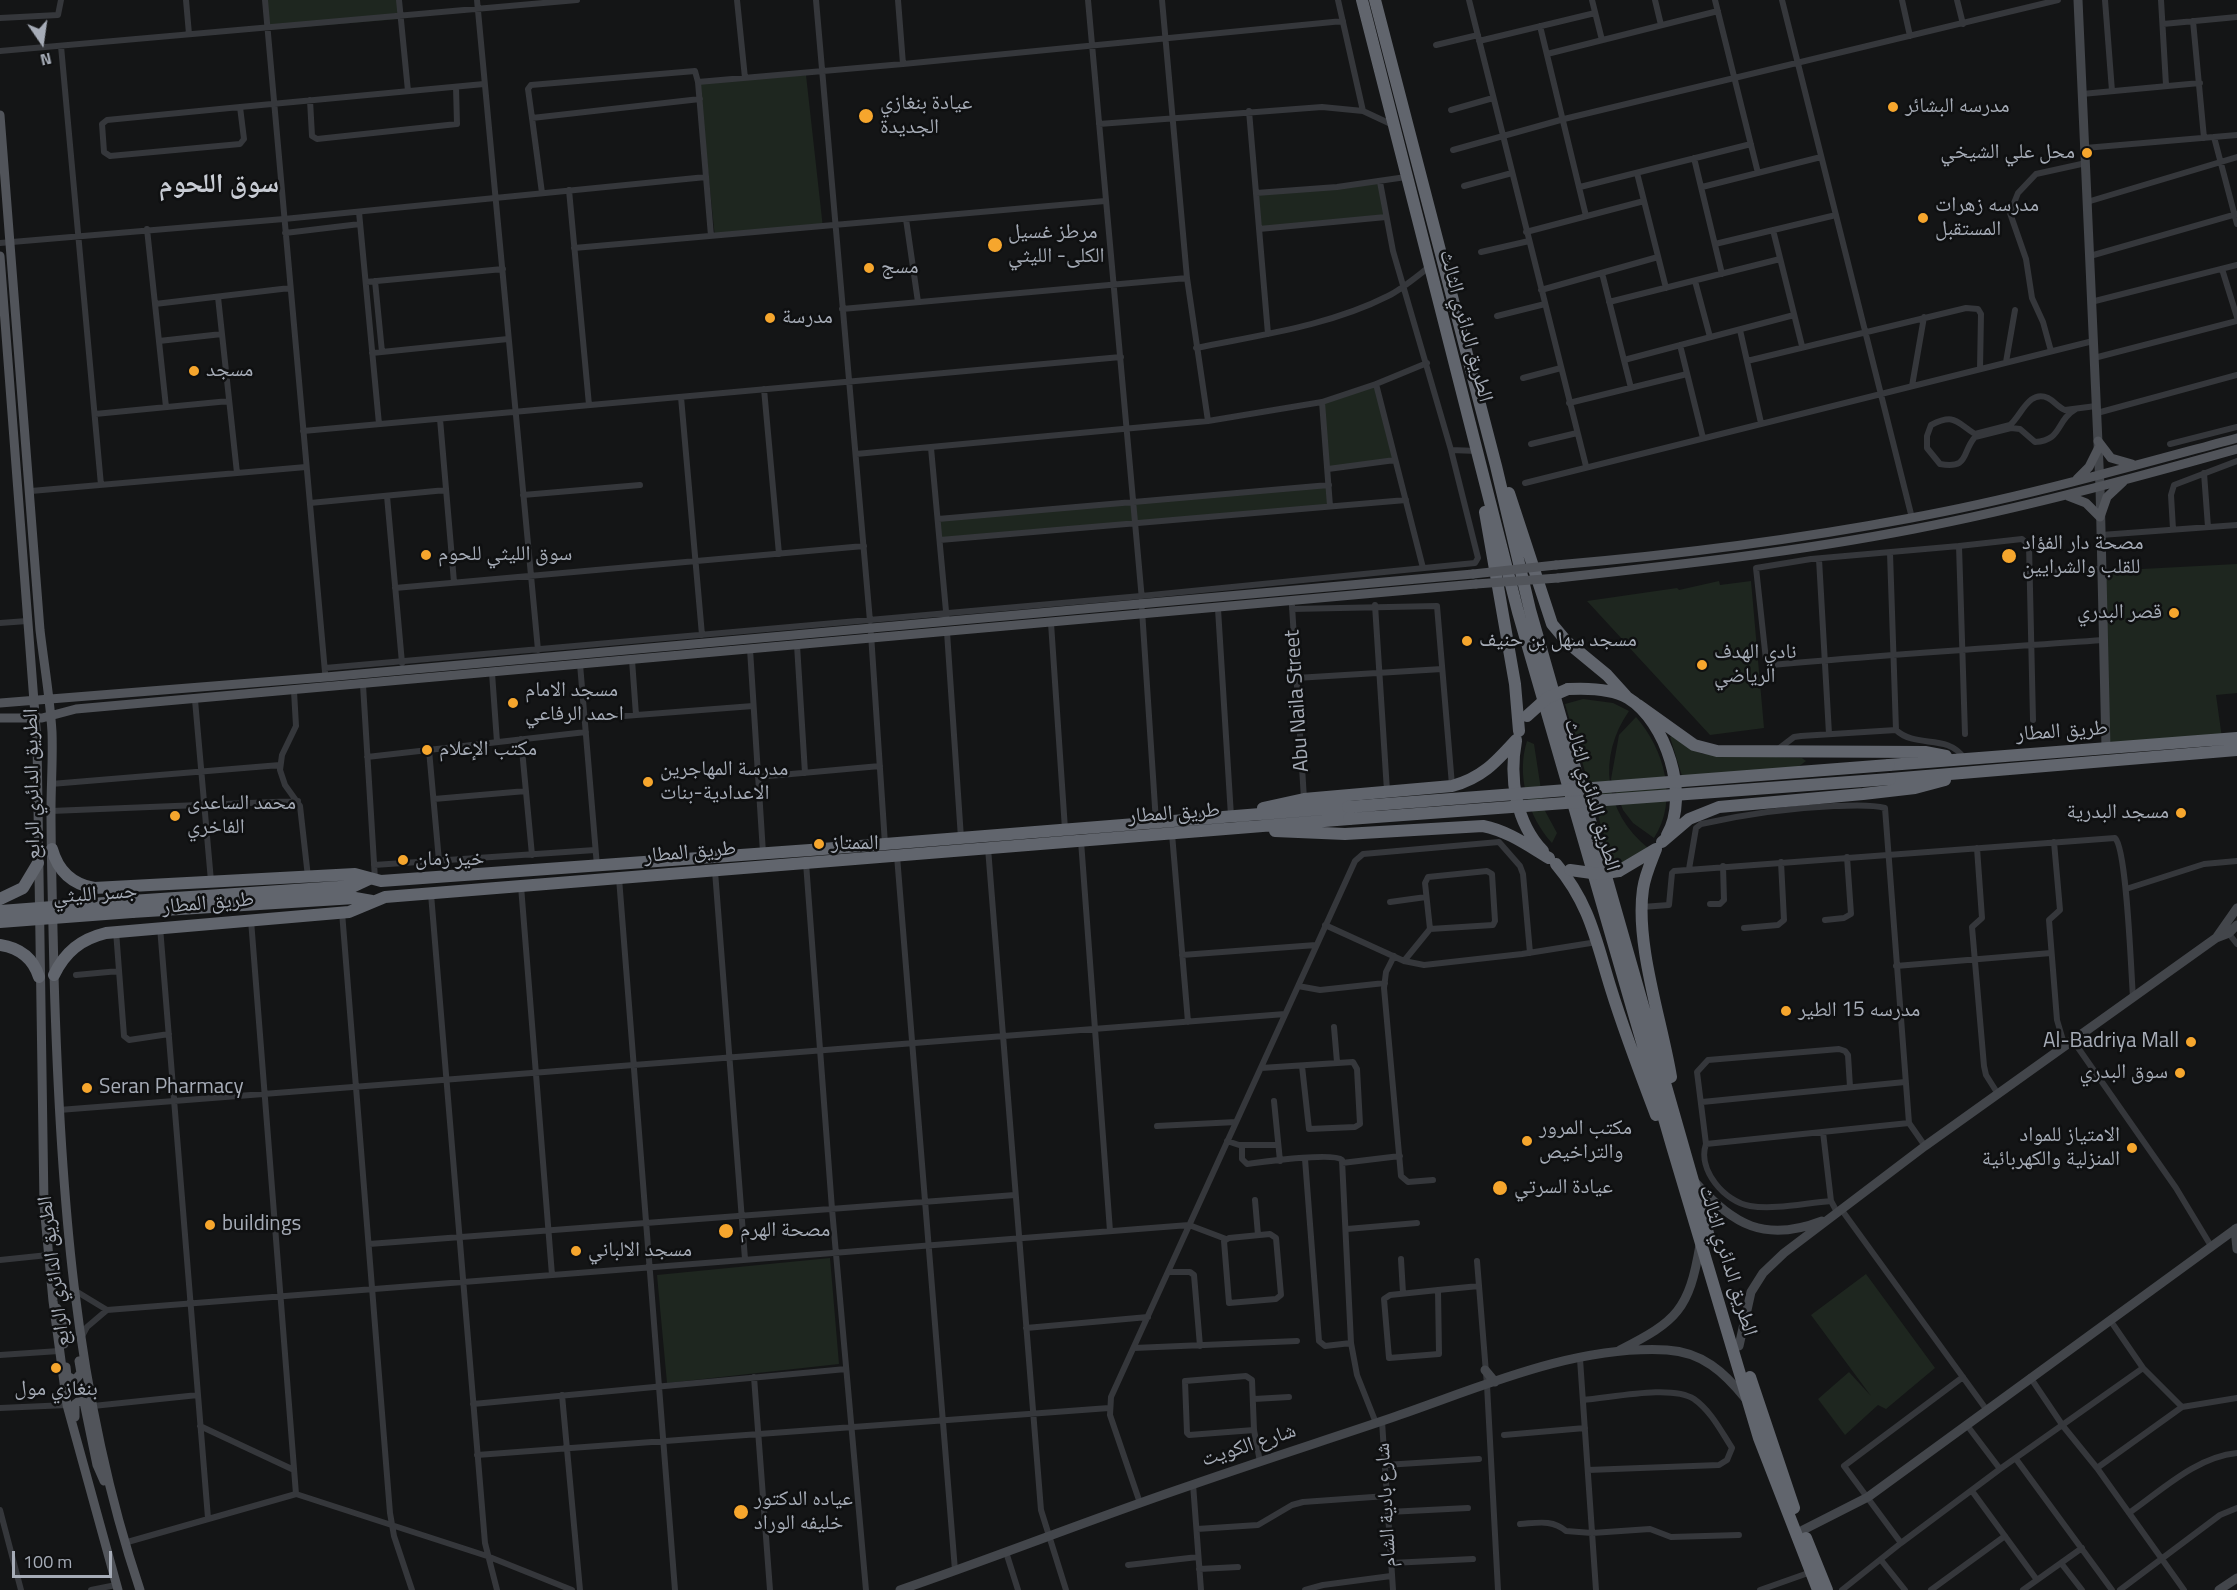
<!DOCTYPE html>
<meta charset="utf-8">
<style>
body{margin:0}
#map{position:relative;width:2237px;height:1590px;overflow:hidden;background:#141516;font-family:"Titillium Web",sans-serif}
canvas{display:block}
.north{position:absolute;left:12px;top:12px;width:60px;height:60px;-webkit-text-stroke:4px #0f1011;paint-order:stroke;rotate:167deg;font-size:16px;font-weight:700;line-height:24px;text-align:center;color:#a6acb7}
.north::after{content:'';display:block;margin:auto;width:21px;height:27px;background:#a6acb7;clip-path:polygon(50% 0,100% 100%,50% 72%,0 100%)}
.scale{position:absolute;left:12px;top:1551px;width:100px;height:27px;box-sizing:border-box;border:3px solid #a6acb7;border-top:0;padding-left:8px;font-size:18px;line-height:21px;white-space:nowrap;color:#a6acb7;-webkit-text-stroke:4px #0f1011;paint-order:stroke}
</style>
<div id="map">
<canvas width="2237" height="1590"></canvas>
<div class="north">N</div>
<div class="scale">100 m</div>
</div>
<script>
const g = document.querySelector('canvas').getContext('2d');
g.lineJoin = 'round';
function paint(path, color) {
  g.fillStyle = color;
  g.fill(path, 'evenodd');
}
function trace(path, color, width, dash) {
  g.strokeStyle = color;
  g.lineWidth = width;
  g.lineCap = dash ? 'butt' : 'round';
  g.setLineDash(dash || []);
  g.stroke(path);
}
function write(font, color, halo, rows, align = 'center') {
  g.font = font + ' "Titillium Web","Noto Naskh Arabic",sans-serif';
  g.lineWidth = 5;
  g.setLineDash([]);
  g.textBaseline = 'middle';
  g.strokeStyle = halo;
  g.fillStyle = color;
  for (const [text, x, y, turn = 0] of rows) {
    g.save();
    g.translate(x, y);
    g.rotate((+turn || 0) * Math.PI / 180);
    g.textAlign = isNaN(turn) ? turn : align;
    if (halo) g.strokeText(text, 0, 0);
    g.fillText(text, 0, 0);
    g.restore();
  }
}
paint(new Path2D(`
 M 263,0 L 399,0 L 400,19 L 266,30 Z
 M 806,75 L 823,228 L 715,238 L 699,83 Z
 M 1379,182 L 1386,217 L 1258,229 L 1255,193 Z
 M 1376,385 L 1396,462 L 1328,468 L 1322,402 Z
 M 1329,485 L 1330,506 L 937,540 L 935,519 Z
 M 2237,564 L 2237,693 L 2216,695 L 2222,738 L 2107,747 L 2104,571 Z
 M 1719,581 L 1720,585 L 1751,581 L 1764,728 L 1710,735 L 1626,644 L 1623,644 L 1622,639 L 1587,601 L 1677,588 L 1679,590 Z
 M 1583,699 L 1613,703 L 1629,711 C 1597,757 1604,812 1648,848 L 1624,863 L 1613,866 L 1565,704 Z
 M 1636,717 C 1664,749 1679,800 1654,838 L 1633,823 L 1623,810 L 1611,779 L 1619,735 Z
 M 1672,736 L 1691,749 L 1703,754 L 1802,758 L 1806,761 L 1798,767 L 1682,776 L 1670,737 Z
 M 1527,741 L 1534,744 L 1544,809 L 1557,833 L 1552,843 C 1528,817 1516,775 1527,741 Z
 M 830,1258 L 839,1364 L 667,1383 L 657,1275 Z
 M 1866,1274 L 1935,1368 L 1886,1409 L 1878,1405 L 1845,1435 L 1818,1399 L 1849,1372 L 1871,1396 L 1811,1315 Z`), '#1e261f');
trace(new Path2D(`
 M 186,0 L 189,34
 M 265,0 L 325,672
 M 399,0 L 408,91
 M 477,0 L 538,650
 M 737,0 L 745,78
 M 816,0 L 870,621
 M 898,0 L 903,64 L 1343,21
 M 1088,0 L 1142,600
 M 1162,0 L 1187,278 L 1208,421
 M 1338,0 L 1363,111
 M 1469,0 L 1586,466
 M 1592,0 L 1602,40
 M 1655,0 L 1661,25
 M 1715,0 L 1758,173
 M 1782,0 L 1912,518
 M 1902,0 L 1910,36
 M 1957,0 L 1963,24
 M 2105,0 L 2112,91
 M 2161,0 L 2166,85
 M 0,18 L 58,15 L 61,0
 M 2193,21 L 2204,138
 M 2163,24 L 2237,17
 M 1540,26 L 1586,216
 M 1479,41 L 1595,13
 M 1436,45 L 1478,35
 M 61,46 L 101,485
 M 0,51 L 577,0
 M 1547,54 L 1718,11
 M 698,82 L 903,64
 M 2082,94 L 2200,83
 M 310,100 L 312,136 L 317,139 L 457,124 L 456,87
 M 240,107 L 244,139 L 240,144 L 110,156 L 104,152 L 102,124 L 107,120 Z
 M 240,107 L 484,84
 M 1451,110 L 1493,98
 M 1249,111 L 1268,334
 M 532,118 L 528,89 L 531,85 L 695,71 L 698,82 L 711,236
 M 1099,124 L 1322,107 L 1363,111 L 1393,125
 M 2214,137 L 2237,224
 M 2085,148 L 2237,135
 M 1453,150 L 1564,119 L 2058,0
 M 1694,158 L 1722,274
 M 1637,173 L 1666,288
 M 1464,186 L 1512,173
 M 1580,187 L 1751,144
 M 1702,187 L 1821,157
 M 569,190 L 589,405
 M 542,193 L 532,118 L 700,99
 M 1256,193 L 1337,187 L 1406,177
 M 2087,202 L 2237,157
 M 359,212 L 379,424
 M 906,219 L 918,302
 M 147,229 L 166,407
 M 1259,229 L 1386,217
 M 1773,230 L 1802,346
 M 1526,232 L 1644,201
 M 285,233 L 360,224
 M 0,243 L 284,219 L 706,177
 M 1715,244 L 1836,215
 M 574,248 L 1105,201
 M 1481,252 L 1529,241
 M 2090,256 L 2237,214
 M 2222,269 L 2237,317
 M 1602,273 L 1631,388
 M 375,281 L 382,352
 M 1695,281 L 1710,337
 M 366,282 L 503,269
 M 1541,290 L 1658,257
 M 218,297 L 237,473
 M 1609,302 L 1780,259
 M 2091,302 L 2237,265
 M 155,304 L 290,288
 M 842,309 L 1187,278
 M 1497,316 L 1545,304
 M 1740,330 L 1761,423
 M 159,341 L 222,334
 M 1680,345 L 1703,438
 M 1196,348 C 1259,335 1329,326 1388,296 C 1402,289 1416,277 1429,267
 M 2051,351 L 2043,322 L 2032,298 L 2026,259 L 2010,213 L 2018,193 L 2036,174 L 2086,163
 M 372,353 L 508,339
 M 2094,358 L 2237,321
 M 1624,360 L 1794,315
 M 1747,361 L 1966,308 L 1978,309 L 1981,314 L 1980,369
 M 2006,362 L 2015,310
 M 1523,378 L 1561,368
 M 1376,384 L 1423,568
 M 1912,386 L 1924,317
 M 764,389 L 779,554
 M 681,397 L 702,635
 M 1322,402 L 1330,506
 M 1569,403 L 1687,374
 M 2076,409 C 2055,421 2063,440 2035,442 L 2020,429 L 2011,428 L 1975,437 C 1961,453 1970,469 1940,464 L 1927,448 L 1927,436 L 1931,425 C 1955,413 1956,422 1975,434 L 2010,425 C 2021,416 2029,389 2048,398 C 2054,401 2058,407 2065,410 L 2096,406
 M 2097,413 L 2237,375
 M 95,414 L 229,401
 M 440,419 L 454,582
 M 303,431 L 1121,357
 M 1531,444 L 1577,433
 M 2170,444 L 2237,427
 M 931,448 L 947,622
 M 1451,450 L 1477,451
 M 856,454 L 1208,421 L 1322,402 L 1376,384 L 1427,363
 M 1328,469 L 1395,460
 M 2204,473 L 2208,527
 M 1525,483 L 2093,341
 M 31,491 L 306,467
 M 523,495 L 640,485
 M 387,496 L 402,663
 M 310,503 L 446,490
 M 938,519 L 1329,485
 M 2173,529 L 2171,495 L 2174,485 L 2237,461
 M 2101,535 L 2237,525
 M 940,540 L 1406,500
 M 1959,546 L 2022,539 L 2029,545 L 2033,720
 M 1890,553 L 1896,730
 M 1819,559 L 1829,734
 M 2031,574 L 2101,569
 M 395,588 L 864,546
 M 1375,605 L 1387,791
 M 1292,606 L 1304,799
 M 1218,609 L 1231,816
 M 1292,609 L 1437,606 L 1452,785
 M 1142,610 L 1156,822
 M 0,623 L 27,621
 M 1051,623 L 1065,829
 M 947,632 L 961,838
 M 871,634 L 885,844
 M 797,645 L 805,773
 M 750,649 L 763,853
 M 632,660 L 636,715
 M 580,664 L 597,866
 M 325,668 L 1141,596 L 1475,563 L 1478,558 L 1451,450 L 1393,251 L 1380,182
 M 492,673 L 497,742
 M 1296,678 L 1442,669
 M 363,685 L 375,879
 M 294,691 L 296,726 L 282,755 L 280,770 L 285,785 L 300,806 L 308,877
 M 195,700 L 211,881
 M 585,719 L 753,706
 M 1965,734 L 1959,546 L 1811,559 L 1756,568 L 1766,660 L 1772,665 C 1882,655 1993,648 2103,640
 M 521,739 L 532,855
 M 429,750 L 439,861
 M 1777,750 L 1794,737 L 1801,736 L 1896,730 C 1916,749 1947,733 1964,758
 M 367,757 L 586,732
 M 758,777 L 880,766
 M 51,784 L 280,765
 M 434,799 L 526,791
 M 51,811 L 298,801
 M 1172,834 L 1188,1022
 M 1081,841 L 1110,1231
 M 2054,842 L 2060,910 L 2049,920 L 2057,1020 L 2065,1047
 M 988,848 L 1041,1510 L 1066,1590
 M 1977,848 L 1982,918 L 1972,927 L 1984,1066 L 1986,1075 L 1998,1094
 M 897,856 L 955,1570
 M 806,863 L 832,1209 L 866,1590
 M 374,865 L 595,850
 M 1689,869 L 1696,828 L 1701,824 C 1746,814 1788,808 1834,806 C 1851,806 1870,804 1885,808 L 1909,1123 L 1925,1146
 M 715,871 L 745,1259
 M 619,878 L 675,1590
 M 521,886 L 552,1275
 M 2126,889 L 2204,864 L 2237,861
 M 431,894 L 485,1543 L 497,1590
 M 1390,902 L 1426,897
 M 1710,904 L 1720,904 L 1724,900 L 1723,866
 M 1642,907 L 1669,905 L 1672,873 L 1674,871 L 2115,838 C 2127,849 2131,973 2133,997
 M 342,912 L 390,1513 L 394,1536 L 412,1590
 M 251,920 L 296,1494
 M 1825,920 L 1844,918 L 1851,914 L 1847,857
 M 1325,925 L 1404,961 L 1424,965 L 1522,954 L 1597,942
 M 160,927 L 208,1518
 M 1744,928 L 1778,925 L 1784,920 L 1781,862
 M 2226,930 L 2237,944
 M 116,931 L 124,1036 L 129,1040 L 169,1034
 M 1182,955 L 1316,945
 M 1394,956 L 1386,972 L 1384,988 L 1401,1176 L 1408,1182 L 1433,1180
 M 1404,961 L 1430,929 L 1425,883 L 1428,877 L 1487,871 L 1492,874 L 1495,921 L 1493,925 L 1430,929
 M 1896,966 L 2051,953
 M 76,975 L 119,971
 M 1298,986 L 1320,990 L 1385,983
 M 1334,1027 L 1337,1062
 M 2074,1042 L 2176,1188 L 2211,1246
 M 1261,1068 L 1353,1062 L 1357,1069 L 1360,1124 L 1355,1127 L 1309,1129 L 1302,1066
 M 1274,1101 L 1280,1161
 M 1702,1102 L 1905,1082
 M 59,1110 L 1285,1014
 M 1157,1126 L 1236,1122
 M 1823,1132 L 1831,1201 L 1837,1212
 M 1227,1141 L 1239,1145 L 1278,1145
 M 1706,1144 L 1909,1123
 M 1242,1145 L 1242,1159 L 1247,1164 C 1263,1162 1333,1152 1342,1160 L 1351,1343 L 1325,1346 L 1319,1341 L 1305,1159
 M 1342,1163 L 1400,1156
 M 1255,1200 L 1258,1235
 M 1831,1201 C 1805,1203 1775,1210 1750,1206 C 1725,1202 1697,1170 1706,1144 L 1697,1072 L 1708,1060 L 1839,1049 L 1845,1051 L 1848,1055 L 1850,1087
 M 1841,1209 L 1986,1409
 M 1347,1229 L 1417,1223
 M 1270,1234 L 1276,1238 L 1281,1295 L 1276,1299 L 1229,1303 L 1224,1241 L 1229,1238 Z
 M 369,1244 L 1015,1195
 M 1401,1259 L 1403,1293
 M 0,1260 L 48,1255
 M 1477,1261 L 1487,1385 L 1498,1590
 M 1168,1272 L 1190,1272 L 1194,1275 L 1200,1346
 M 74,1290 L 107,1310 L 1189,1225 L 1226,1239
 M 1438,1290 L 1439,1354 L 1389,1358 L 1384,1299 L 1390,1295 Z
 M 1438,1290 L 1479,1286
 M 1026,1328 L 1148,1317
 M 81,1338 L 87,1327 L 107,1310
 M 1351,1343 L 1357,1375 L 1376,1423
 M 1134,1348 L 1297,1341
 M 0,1355 L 59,1351
 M 1580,1359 L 1596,1590
 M 2143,1368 L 2182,1407
 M 1246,1376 L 1252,1380 L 1254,1430 L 1189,1435 L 1187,1433 L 1185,1381 Z
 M 754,1377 L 770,1590
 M 1963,1377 L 1844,1466 L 1901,1543 L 2000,1469 L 1966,1424
 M 2030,1377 L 2063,1426 L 2097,1468 L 2184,1590
 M 562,1395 L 580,1590
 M 1254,1399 L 1289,1397
 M 1583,1400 C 1611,1398 1671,1384 1694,1399 C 1711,1411 1721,1431 1732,1448 L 1727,1460 L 1719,1465 L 1588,1470
 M 473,1404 L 846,1369
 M 93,1406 L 198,1395
 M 0,1408 L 67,1405
 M 1382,1421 L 1393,1590
 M 200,1426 L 294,1470
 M 1254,1430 L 1260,1462
 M 1504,1435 L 1585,1428
 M 477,1455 L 1109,1408
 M 2016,1459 L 2112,1590
 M 1385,1465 L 1479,1459
 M 2097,1468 L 2182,1407 L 2237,1398
 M 2000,1469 L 2143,1368 L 2110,1320
 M 1193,1484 L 1201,1590
 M 1972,1491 L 2037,1580
 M 1140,1503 L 1110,1415 L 1111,1397 L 1355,861 L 1363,854 L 1499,842 L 1520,866 L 1523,874 L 1530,953
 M 0,1510 L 21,1590
 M 1388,1512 L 1468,1508
 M 2129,1513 C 2162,1490 2196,1457 2237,1453
 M 1520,1524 C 1537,1523 1552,1519 1566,1531 L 1592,1533 L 1650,1529 L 1671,1537 L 1739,1535
 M 1197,1529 L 1258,1525 L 1292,1505 L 1303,1502 L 1387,1496
 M 124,1543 L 296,1494 L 487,1556 L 572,1590
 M 1006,1552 L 1018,1590
 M 1881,1560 L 1905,1590
 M 1391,1563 L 1473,1559
 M 2061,1563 L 2082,1590
 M 1128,1565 L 1198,1557
 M 1199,1569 L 1238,1567
 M 91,1590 L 116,1585
 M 1305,1590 L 1323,1585 L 1391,1576
 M 1760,1590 L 1811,1572
 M 1842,1590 L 1901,1543
 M 1931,1590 L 2005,1536
 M 2023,1590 L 2082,1548
 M 2120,1590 L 2220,1515 L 2237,1508`), '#35373b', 6);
trace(new Path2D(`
 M 2078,0 L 2100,487 L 2106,748
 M 2216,938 L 2237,908
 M 1695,1182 C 1733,1225 1765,1243 1822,1221
 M 2235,1229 L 2237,1249
 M 1739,1346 L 1751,1292 L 1763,1273 L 1784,1253 L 1925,1146 L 2216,938 L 2229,933 L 2237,925
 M 1620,1350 C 1677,1321 1689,1310 1700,1245
 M 1485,1370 L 1495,1382
 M 1803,1530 L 1868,1497 L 2237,1228
 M 900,1590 C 993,1558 1084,1522 1177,1490 C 1248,1465 1320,1442 1391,1418 C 1479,1388 1573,1345 1667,1350 C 1702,1352 1724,1372 1745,1398
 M 2219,1590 L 2237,1578`), '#43464b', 9);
trace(new Path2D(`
 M 0,115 L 40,630 C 44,664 50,698 52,732 C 53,758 51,784 51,810 C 51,865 53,920 54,975 C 60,1184 73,1391 140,1590
 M 0,256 L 37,741 L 44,1205 L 53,1301 L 67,1405 L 118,1590
 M 2098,441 L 2111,458 L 2132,464
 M 2077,479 L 2089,467 L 2098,449
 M 2068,496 L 2086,503 L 2100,517
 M 2100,517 L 2107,497 L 2123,482
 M 1556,565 C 1675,555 1794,540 1911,518 C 2021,498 2129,467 2237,438
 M 1558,578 C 1677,565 1796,552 1914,529 C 2023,508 2130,479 2237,449
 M 0,703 L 326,677 L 1473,574
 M 0,718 L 42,718 L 76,709 L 1476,584
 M 57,1308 L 62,1321 L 64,1344
 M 66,1367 L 67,1376 L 75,1380 L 81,1373 L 79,1361
 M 75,1417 L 75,1404 L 79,1401 L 84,1402 L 97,1465 L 104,1481`), '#51545a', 9);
trace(new Path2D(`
 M 1362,0 L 1518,612 L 1672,1146 L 1759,1438 L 1818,1590
 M 1375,0 L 1496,466 L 1530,610 L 1709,1237
 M 1509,493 L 1552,624 L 1567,642 L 1607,675 L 1626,696
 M 1485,512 L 1515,684 L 1519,731
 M 1568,689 C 1587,688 1611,688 1628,698 C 1666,721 1690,796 1667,835
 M 1638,705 L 1694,745 L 1717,751 L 1925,752 L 1946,756
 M 1516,741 C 1509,779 1516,823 1543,851
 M 1889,765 L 2237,738
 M 1890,779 L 2237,750
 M 1263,808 L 1304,799 L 1452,786 C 1482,778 1496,762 1516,740
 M 1275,831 L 1345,834 L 1483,826 C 1508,831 1527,845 1549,858
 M 1662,842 L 1689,819 L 1719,807 L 1863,794 L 1915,788 L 1945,780
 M 52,849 C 58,871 72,884 94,888 L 355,874 L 381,881 L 810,850 L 1348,807
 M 1656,849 C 1651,862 1645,875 1643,889 C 1635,944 1662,1022 1671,1077
 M 1556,864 C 1590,904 1596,941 1611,989 C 1624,1031 1640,1073 1656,1115
 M 1619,871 L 1656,849
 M 0,899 L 23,888 L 38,863
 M 131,901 L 354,886 L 369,879
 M 132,912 L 355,898 L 372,901
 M 0,945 C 20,948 33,958 39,977
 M 54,975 C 65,952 81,939 106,933 L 349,912 L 385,897 L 1349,819
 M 1750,1377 L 1794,1508
 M 1806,1538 L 1827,1590`), '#61656d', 12);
trace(new Path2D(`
 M 1473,574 L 1556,565
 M 1476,584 L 1558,578`), '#51545a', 9);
trace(new Path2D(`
 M 1527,716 L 1547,698 L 1568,689
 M 1348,807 L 1889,765
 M 1349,819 L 1890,779
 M 1570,870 L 1599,874 L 1619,871
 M 0,911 L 131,901
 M 0,922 L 132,912`), '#61656d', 12);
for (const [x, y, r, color] of [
 [1893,107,6,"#f6a62d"],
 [866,116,8,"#f6a62d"],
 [2087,153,6,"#f6a62d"],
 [1923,218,6,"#f6a62d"],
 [995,245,8,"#f6a62d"],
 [869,268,6,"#f6a62d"],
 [770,318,6,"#f6a62d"],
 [194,371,6,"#f6a62d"],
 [426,555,6,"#f6a62d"],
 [2009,556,8,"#f6a62d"],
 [2174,613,6,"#f6a62d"],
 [1467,641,6,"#f6a62d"],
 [1702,665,6,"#f6a62d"],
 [513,703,6,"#f6a62d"],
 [427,750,6,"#f6a62d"],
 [648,782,6,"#f6a62d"],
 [2181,813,6,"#f6a62d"],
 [175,816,6,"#f6a62d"],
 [819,844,6,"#f6a62d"],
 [403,860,6,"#f6a62d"],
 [1786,1011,6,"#f6a62d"],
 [2191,1042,6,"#f6a62d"],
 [2180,1073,6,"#f6a62d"],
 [87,1088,6,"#f6a62d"],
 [1527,1141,6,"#f6a62d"],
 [2132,1148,6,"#f6a62d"],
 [1500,1188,8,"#f6a62d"],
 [210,1225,6,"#f6a62d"],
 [726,1231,8,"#f6a62d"],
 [576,1251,6,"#f6a62d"],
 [56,1368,6,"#f6a62d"],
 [741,1512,8,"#f6a62d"]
]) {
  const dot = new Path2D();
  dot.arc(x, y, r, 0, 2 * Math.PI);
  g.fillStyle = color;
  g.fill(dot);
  trace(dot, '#0f1011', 2);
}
write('21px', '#a6acb7', '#0f1011', [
 ["عيادة بنغازي",880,104],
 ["الجديدة",880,128],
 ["مدرسه البشائر",1905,107],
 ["محل علي الشيخي",2075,153,"right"],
 ["مدرسه زهرات",1935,206],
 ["المستقبل",1935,230],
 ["مرطز غسيل",1008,233],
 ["الكلى- الليثي",1008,257],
 ["مسج",881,268],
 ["مدرسة",782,318],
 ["مسجد",206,371],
 ["مصحة دار الفؤاد",2022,544],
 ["للقلب والشرايين",2022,568],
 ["سوق الليثي للحوم",438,555],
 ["قصر البدري",2162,613,"right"],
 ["مسجد سهل بن حنيف",1479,641],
 ["نادي الهدف",1714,653],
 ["الرياضي",1714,677],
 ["مسجد الامام",525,691],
 ["احمد الرفاعي",525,715],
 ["مكتب الإعلام",439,750],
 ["مدرسة المهاجرين",660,770],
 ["الاعدادية-بنات",660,794],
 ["محمد الساعدى",187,804],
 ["الفاخري",187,828],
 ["مسجد البدرية",2169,813,"right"],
 ["الممتاز",831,844],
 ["خير زمان",415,860],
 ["مدرسه 15 الطير",1798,1011],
 ["Al-Badriya Mall",2179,1042,"right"],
 ["سوق البدري",2168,1073,"right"],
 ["Seran Pharmacy",99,1088],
 ["مكتب المرور",1539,1129],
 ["والتراخيص",1539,1153],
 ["الامتياز للمواد",2120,1136,"right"],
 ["المنزلية والكهربائية",2120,1160,"right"],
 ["عيادة السرتي",1514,1188],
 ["buildings",222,1225],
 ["مصحة الهرم",740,1231],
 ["مسجد الالباني",588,1251],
 ["بنغازي مول",56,1390,"center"],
 ["عياده الدكتور",754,1500],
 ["خليفه الوراد",754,1524]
], 'left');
write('21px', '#a6acb7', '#0f1011', [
 ["الطريق الدائري الثالث",1465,326,75],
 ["Abu Naila Street",1298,701,-94],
 ["طريق المطار",2062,732,-4],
 ["الطريق الدائري الرابع",33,784,-91],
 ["الطريق الدائري الثالث",1591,795,74],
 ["طريق المطار",1174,814,-4],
 ["طريق المطار",690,853,-5],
 ["جسر الليثي",95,895,-4],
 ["طريق المطار",208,904,-5],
 ["الطريق الدائري الثالث",1727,1261,73],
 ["الطريق الدائري الرابع",55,1271,-97],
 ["شارع الكويت",1249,1446,-18],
 ["شارع بادية الشام",1387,1505,-93]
]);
write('bold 27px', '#c7cbd3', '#0f1011', [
 ["سوق اللحوم",219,185]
]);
</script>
